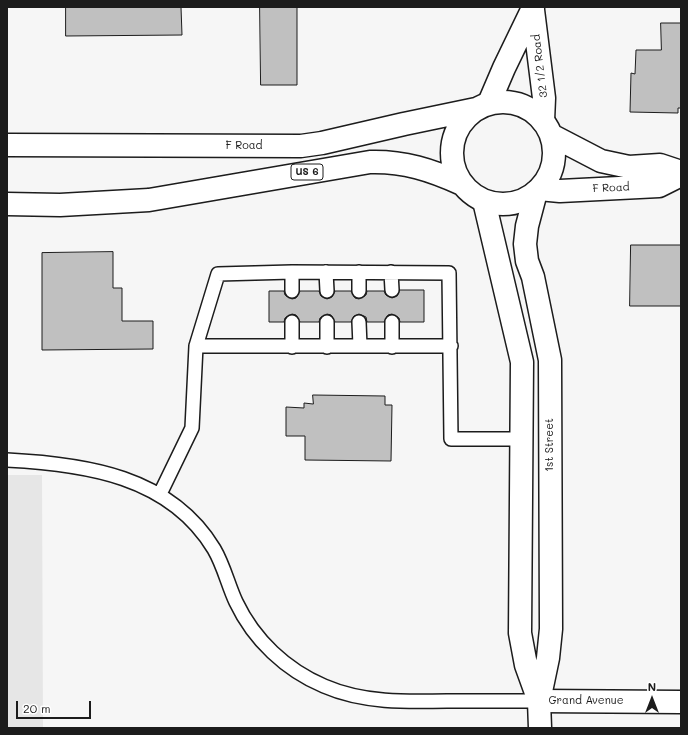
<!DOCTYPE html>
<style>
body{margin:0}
#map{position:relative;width:688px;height:735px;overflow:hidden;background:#f6f6f6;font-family:Mali,sans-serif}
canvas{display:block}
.frame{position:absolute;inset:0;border:8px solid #1c1c1c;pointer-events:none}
.north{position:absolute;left:632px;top:679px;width:40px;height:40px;-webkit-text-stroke:3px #fff;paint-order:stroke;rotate:0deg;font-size:11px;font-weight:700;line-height:16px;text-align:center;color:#1c1c1c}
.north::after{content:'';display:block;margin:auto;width:14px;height:18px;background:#1c1c1c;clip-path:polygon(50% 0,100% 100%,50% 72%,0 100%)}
.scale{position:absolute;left:16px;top:701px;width:75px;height:18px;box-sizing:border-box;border:2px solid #1c1c1c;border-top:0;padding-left:5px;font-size:12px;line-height:14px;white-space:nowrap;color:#1c1c1c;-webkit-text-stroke:3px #fff;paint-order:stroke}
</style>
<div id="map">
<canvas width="688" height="735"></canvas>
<div class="frame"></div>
<div class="north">N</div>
<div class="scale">20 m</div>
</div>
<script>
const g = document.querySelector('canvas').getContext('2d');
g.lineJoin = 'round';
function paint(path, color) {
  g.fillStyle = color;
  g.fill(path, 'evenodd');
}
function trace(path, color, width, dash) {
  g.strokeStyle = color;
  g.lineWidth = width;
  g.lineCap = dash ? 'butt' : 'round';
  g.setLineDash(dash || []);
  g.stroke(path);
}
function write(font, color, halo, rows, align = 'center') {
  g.font = font + ' Mali,sans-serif';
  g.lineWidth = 3;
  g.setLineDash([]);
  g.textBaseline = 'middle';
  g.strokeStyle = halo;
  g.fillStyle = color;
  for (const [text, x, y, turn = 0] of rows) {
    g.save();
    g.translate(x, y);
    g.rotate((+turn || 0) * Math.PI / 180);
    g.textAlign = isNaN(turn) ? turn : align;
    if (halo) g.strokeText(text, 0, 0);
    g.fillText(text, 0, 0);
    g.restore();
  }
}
paint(new Path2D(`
 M 7,475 L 42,475 L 43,728 L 7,728 Z`), '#e6e6e6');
const building = new Path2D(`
 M 66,7 L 181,7 L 182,35 L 66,36 Z
 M 260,7 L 297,7 L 297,85 L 261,85 Z
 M 661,23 L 681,23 L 681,108 L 678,108 L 678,113 L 630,112 L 631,73 L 635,74 L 636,50 L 661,50 Z
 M 631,245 L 681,245 L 681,306 L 630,306 Z
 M 113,252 L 113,288 L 122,288 L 122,321 L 153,321 L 153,349 L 42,350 L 42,253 Z
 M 400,290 L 424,290 L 424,322 L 400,322 L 399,318 L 392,314 L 388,315 L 384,322 L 367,322 L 366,317 L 359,314 L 354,316 L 351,322 L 335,322 L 331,315 L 327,314 L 320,318 L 319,322 L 300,322 L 296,315 L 292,314 L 285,318 L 284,322 L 269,322 L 269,291 L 284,291 L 285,295 L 292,299 L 296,298 L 300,291 L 319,291 L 321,296 L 327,299 L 332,297 L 335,291 L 351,291 L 355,298 L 359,299 L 366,295 L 367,291 L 384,291 L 386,295 L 392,298 L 397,296 Z
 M 313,395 L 385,396 L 385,405 L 392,405 L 391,461 L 305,460 L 305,436 L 286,436 L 286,407 L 304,408 L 304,403 L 313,404 Z`);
paint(building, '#c0c0c0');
trace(building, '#1c1c1c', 1);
const service = new Path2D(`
 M 292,272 L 292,291
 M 326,272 L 327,291
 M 359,272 L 359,291
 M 391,272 L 392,290
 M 292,322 L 292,347
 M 327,322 L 327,347
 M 359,322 L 360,346
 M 196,346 L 451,346
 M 392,347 L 392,322
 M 7,460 C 85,464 170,476 214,549 C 224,566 228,585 236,602 C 254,640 286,670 324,686 C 363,703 406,702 447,701 C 478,701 508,701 539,701
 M 160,494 L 192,428 L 196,346 L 218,274 L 292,272 L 449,273 L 451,439 L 521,439`);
const minor = new Path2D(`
 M 533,10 L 544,98 L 543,121
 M 489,103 L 504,68 L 533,8
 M 539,701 L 681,702`);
const tertiary = new Path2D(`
 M 536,192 L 527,226 L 525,244 L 527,261 L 533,277 L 550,360 L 551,629 L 548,658 L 539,701 L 540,728
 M 484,201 L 522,362 L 520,633 L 526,665 L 539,701`);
const primary = new Path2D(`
 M452 153a51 51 0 1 1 102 0a51 51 0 1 1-102 0Z
 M 551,135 L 601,161 L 629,167 L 660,165 L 681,172
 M 7,145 L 301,146 L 322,143 L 404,124 L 476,109
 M 539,189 L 560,191 L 659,186 L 681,175
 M 7,204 L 60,205 L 149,200 L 370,162 C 404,161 431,170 462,184`);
trace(service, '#1c1c1c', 16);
trace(minor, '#1c1c1c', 25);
trace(tertiary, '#1c1c1c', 25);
trace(primary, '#1c1c1c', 25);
trace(service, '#fff', 13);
trace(minor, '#fff', 22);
trace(tertiary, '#fff', 22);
trace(primary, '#fff', 22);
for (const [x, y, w] of [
 [307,172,32]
]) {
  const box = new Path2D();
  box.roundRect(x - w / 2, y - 8, w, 16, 3);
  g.fillStyle = '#fff';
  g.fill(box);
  trace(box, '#1c1c1c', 1);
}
write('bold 10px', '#1c1c1c', null, [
 ["US 6",307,172]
]);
write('11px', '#1c1c1c', '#fff', [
 ["32 1/2 Road",540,66,-97],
 ["F Road",244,146],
 ["F Road",611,188,-3],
 ["1st Street",550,445,-90],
 ["Grand Avenue",586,701]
]);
</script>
